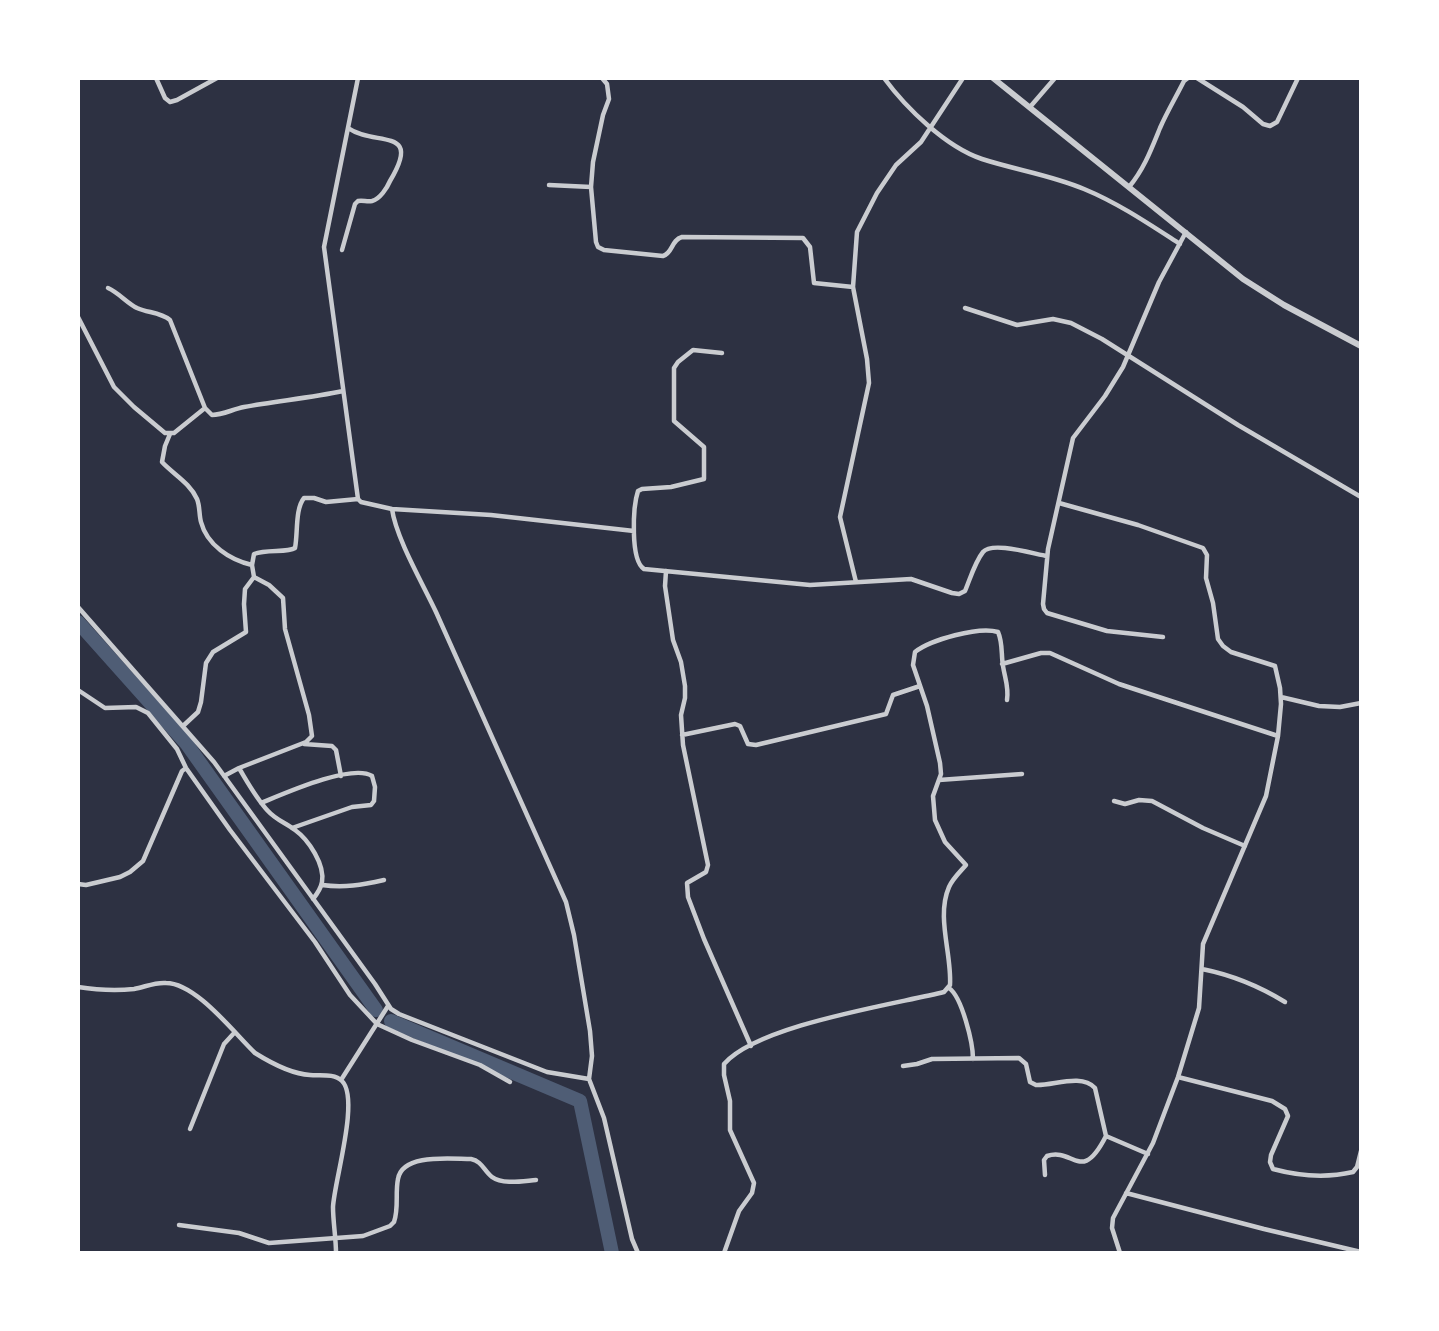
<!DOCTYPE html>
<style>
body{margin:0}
#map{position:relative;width:1439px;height:1331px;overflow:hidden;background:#2d3142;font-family:"Noto Sans",sans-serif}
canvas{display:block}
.frame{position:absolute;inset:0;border:80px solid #fff;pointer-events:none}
</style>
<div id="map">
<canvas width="1439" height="1331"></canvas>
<div class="frame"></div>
</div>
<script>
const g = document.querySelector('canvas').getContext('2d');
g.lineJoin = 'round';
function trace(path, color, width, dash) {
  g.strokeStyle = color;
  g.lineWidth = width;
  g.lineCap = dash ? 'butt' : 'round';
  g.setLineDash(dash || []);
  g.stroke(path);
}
trace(new Path2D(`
 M 78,622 L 186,743 L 376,1010
 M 391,1021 L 580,1101 L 612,1253`), '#4f5d75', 14);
trace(new Path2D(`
 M 156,78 L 165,98 L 170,102 L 177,100 L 217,78
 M 358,78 L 324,247 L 358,499 L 361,502 L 392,509 L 491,515 L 634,531
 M 884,78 C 906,108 946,147 982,159 C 1016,170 1051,175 1084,189 C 1118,203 1149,224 1180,244
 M 1197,78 L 1243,107 L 1263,124 L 1270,126 L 1277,122 L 1298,78
 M 1030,107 L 1055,78
 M 549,185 L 591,187 L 596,242 L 598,247 L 604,250 L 663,256 C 673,253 671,240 682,237 L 803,238 L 810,247 L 814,283 L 853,287
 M 591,187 L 593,162 L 603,115 L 609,99 L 607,84 L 602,78
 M 1129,187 C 1144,169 1151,150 1160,128 C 1167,112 1176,97 1184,81 L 1188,78
 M 342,250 L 355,204 L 358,201 C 363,200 367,202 372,201 C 380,199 387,188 390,181 C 423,126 375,147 348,128
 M 108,288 C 119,293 127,303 137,308 C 148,313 160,312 170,320 L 205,408
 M 965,308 L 1017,325 L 1053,319 L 1071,323 L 1102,339 L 1238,425 L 1361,497
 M 78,317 L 114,387 L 134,407 L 165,433 L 174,433 L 205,408 L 212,415 C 223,415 233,409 244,407 C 276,401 310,398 343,391
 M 722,353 L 693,350 L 678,362 L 674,368 L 674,421 L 704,447 L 704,479 L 671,487 L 642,489 L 638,491 C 633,506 630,560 644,569 L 810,585 L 911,579 L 952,593 L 959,594 L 965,591 C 970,579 975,562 983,552 C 992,541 1034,554 1047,556
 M 170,434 L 165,446 L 162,462 C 173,474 190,483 197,499 C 200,506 199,515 201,522 C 207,545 230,560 252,565
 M 1059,503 L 1138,525 L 1203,548 L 1207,555 L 1206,578 L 1213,603 L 1218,639 L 1223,646 L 1231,652 L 1275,666 L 1280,688 L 1281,704 L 1278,736 L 1266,796 L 1203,944 L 1199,1008 L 1178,1077 L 1153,1143 L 1113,1218 L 1112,1228 L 1120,1253
 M 392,509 C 396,538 423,584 436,612 L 566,902 L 574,935 L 590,1031 L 592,1056 L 589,1079
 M 666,571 L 665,586 L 673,640 L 681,662 L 685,686 L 685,698 L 681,715 L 683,745 L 708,865 L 706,872 L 687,883 L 688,897 L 704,939 L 751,1046
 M 856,582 L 840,517 L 869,383 L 867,359 L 853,287 L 857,232 L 877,193 L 896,165 L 921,142 L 963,78
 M 78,607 L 214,762 L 375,984 L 391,1009 L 399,1014 L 547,1072 L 589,1079 L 604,1118 L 632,1239 L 638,1253
 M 1163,637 L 1107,631 L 1047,613 L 1044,609 L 1043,604 L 1048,549 L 1073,438 L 1105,396 L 1123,367 L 1159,282 L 1186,232
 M 1002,664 L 1041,653 L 1050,653 L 1119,684 L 1278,736
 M 78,690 L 105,708 L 136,707 L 148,713 L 177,749 L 186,768 L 230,830 L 315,942 L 350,995 L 377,1024 L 412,1040 L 480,1065 L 510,1082
 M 1281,697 L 1319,706 L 1340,707 L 1361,703
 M 183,726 L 198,712 L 201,702 L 206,663 L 213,652 L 246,632 L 244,604 L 245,589 L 254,577
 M 682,735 L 735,724 L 740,726 L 748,744 L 756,745 L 886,714 L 893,695 L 920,686
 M 304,744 L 332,746 L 336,750 L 341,776
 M 239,768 C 248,783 256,798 268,811 C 276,820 286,823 295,830 C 309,840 325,865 322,882 C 321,888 317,894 313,899
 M 224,776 L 239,768 L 306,742 L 312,736 L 309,715 L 285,629 L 283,598 L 269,585 L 254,577 L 252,565 L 254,554 C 267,549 287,553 295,548 C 298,533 295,509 304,498 L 314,498 L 326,502 L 358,499
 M 939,780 L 1022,774
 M 1114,801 L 1125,804 L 1139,800 L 1152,801 L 1203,828 L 1245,846
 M 261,803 C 283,794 352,763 372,776 L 375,787 L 374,801 L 371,805 L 352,807 L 292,828
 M 78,884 L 86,885 L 120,877 L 130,872 L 143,861 L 182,771 L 186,768
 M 322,885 C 344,888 362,885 384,880
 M 1202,969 C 1232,975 1259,986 1285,1002
 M 78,987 C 97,990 115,991 134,989 C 145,987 155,982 166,983 C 196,983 234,1033 255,1053 C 271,1063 292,1074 310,1075 C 320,1076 334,1073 342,1081 C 360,1099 334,1182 333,1207 C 333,1222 336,1238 336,1253
 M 949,988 C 962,997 973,1043 973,1059
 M 903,1066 L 917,1064 L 932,1059 L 1019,1058 L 1026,1064 L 1030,1082 L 1036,1085 C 1053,1086 1081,1073 1095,1088 L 1106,1136 L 1148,1154
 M 1178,1077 L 1272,1101 L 1285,1109 L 1288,1116 L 1271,1155 L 1270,1162 L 1273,1169 C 1299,1176 1327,1178 1353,1172 L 1357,1167 L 1361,1151
 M 341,1080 L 388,1006
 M 190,1129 L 224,1044 L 235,1032
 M 1045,1175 L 1044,1160 L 1047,1156 C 1074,1147 1081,1185 1106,1136
 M 1126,1193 L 1264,1229 L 1361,1252
 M 179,1225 L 239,1233 L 269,1243 L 363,1236 L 390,1226 L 394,1222 C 399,1208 395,1193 398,1179 C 402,1153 451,1159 471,1159 C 482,1161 484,1171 492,1177 C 503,1185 523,1181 536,1180
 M 724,1253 L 739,1211 L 752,1193 L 754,1183 L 730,1130 L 730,1101 L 724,1075 L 724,1064 C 758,1025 891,1005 944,992 L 950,985 C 952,954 936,917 949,887 C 953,878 960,872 966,865 L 945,842 L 935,820 L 933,796 L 941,774 L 940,763 L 927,706 L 913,665 L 915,652 C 930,640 979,626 998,632 C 1003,643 1001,655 1003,666 C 1005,679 1009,687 1007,700`), '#caccd0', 4.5);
trace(new Path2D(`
 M 993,78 L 1243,279 L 1284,305 L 1361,346`), '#caccd0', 6);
</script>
